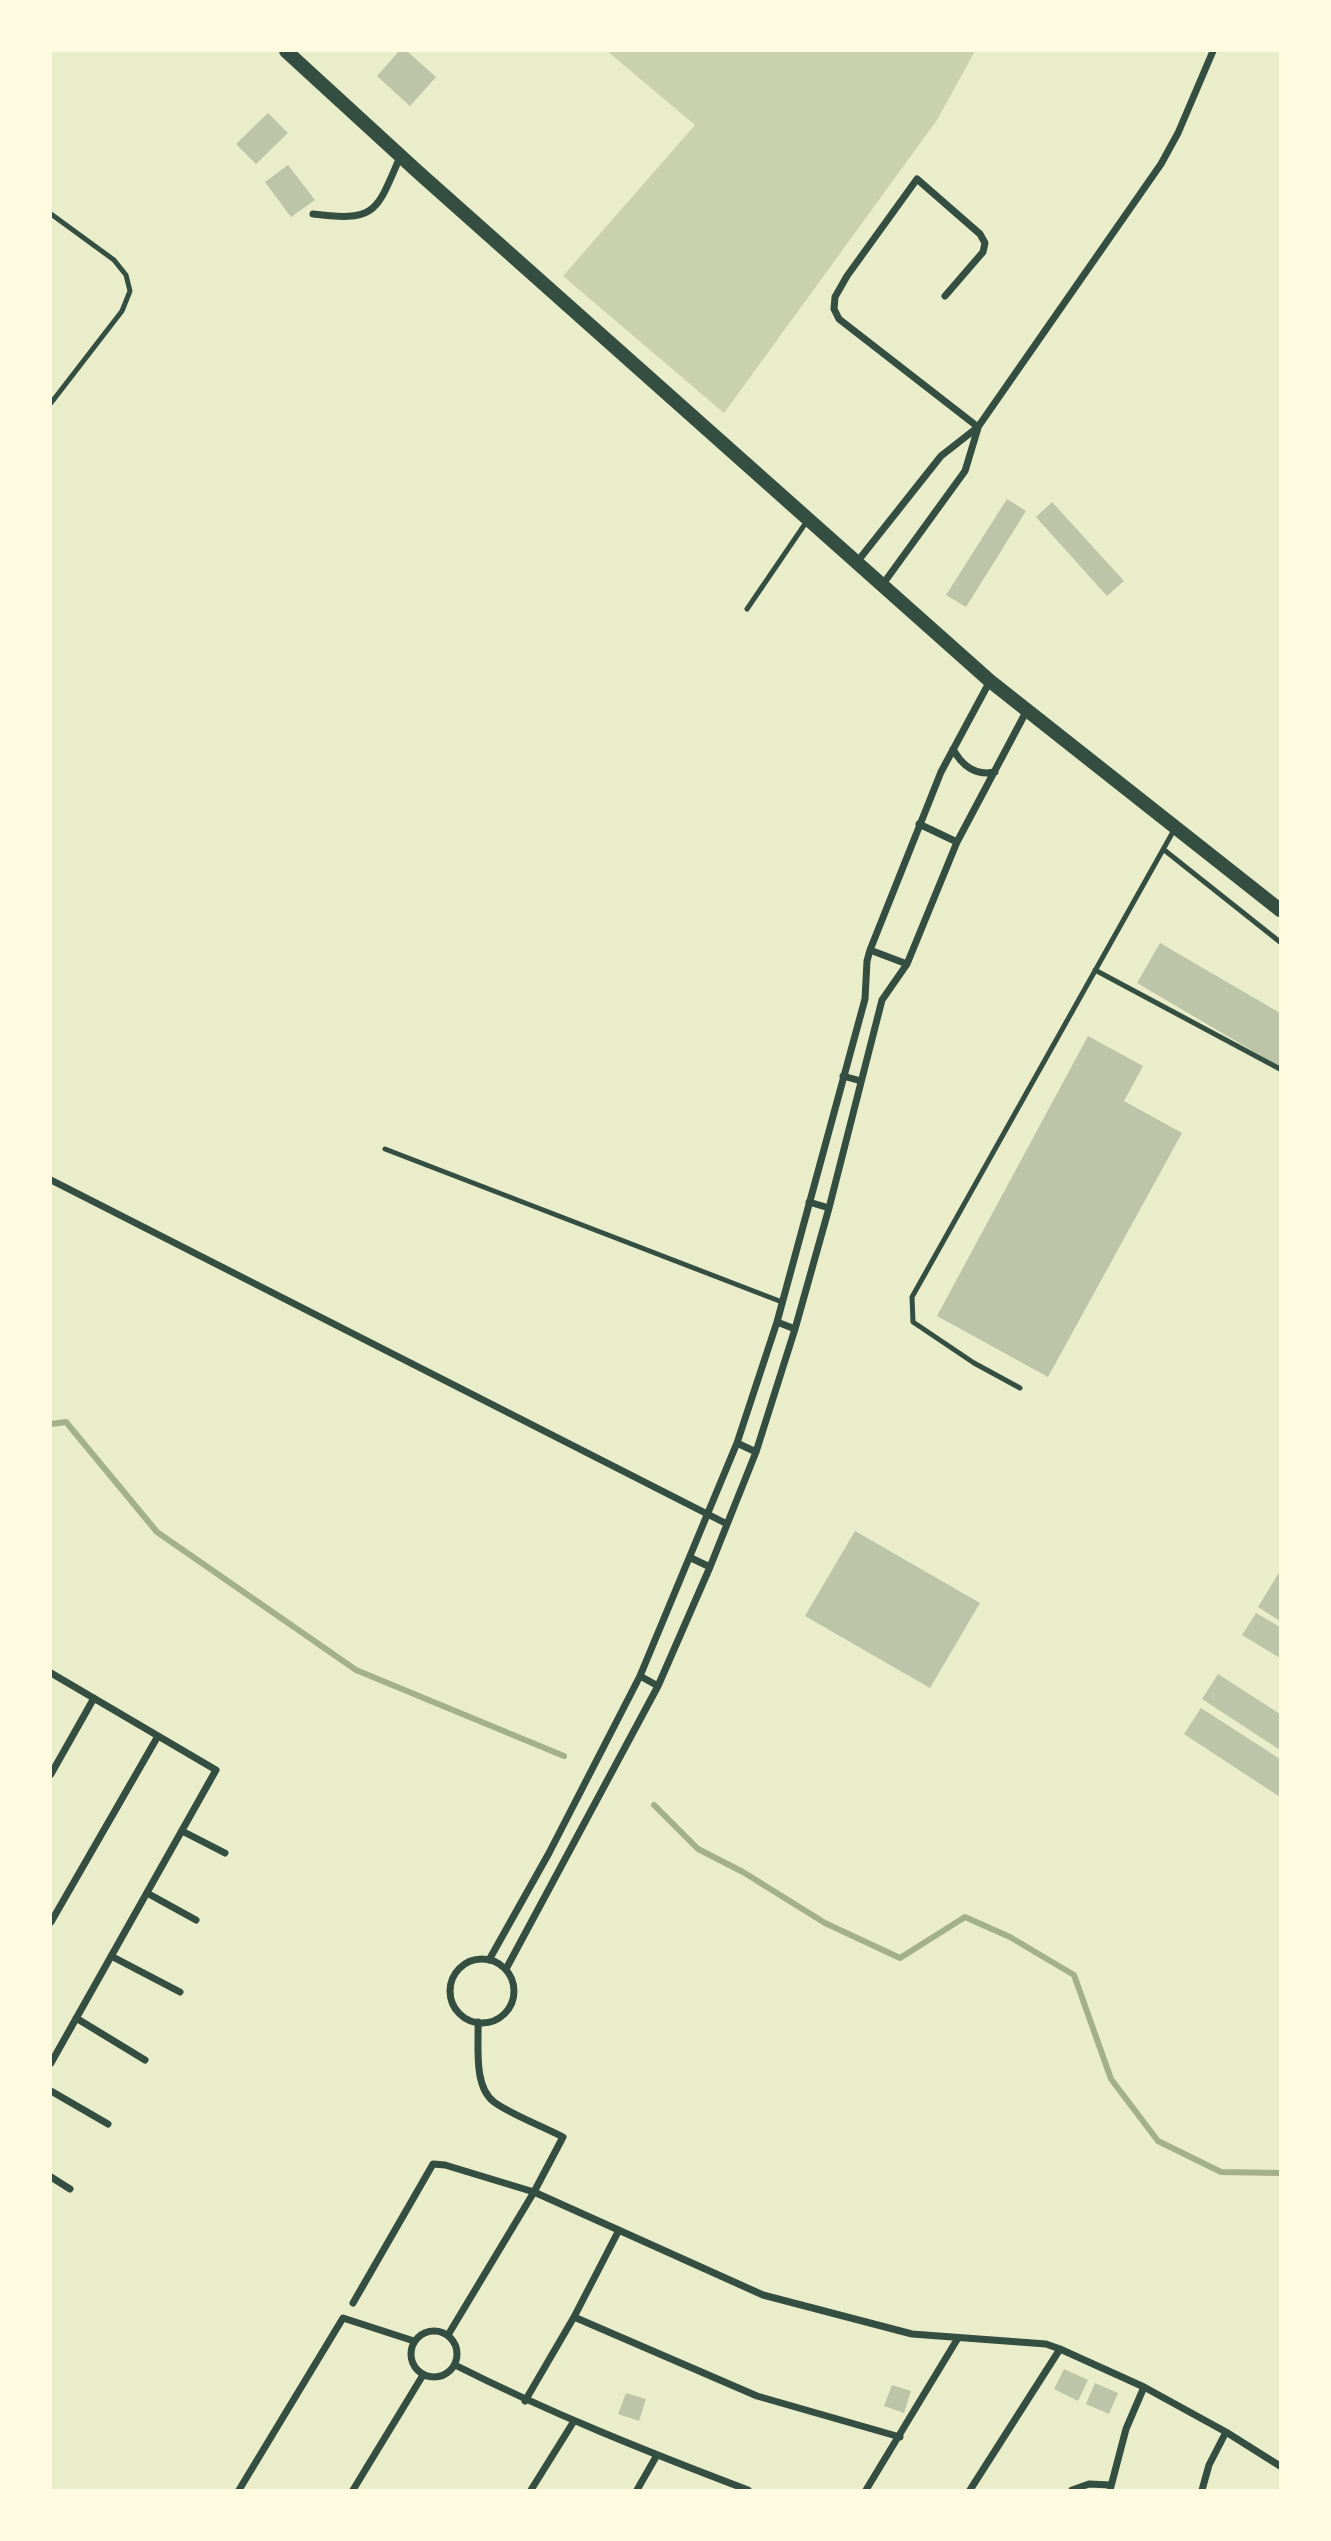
<!DOCTYPE html>
<style>
body{margin:0}
#map{position:relative;width:1331px;height:2541px;overflow:hidden;background:#e9edc9;font-family:"Golos Text",sans-serif}
canvas{display:block}
.frame{position:absolute;inset:0;border:52px solid #fefae0;pointer-events:none}
</style>
<div id="map">
<canvas width="1331" height="2541"></canvas>
<div class="frame"></div>
</div>
<script>
const g = document.querySelector('canvas').getContext('2d');
g.lineJoin = 'round';
function paint(path, color) {
  g.fillStyle = color;
  g.fill(path, 'evenodd');
}
function trace(path, color, width, dash) {
  g.strokeStyle = color;
  g.lineWidth = width;
  g.lineCap = dash ? 'butt' : 'round';
  g.setLineDash(dash || []);
  g.stroke(path);
}
paint(new Path2D(`
 M 607,51 L 975,51 L 937,120 L 724,413 L 563,276 L 695,125 Z`), '#cad2ad');
trace(new Path2D(`
 M 51,1424 L 66,1422 L 157,1532 L 356,1670 L 564,1756
 M 654,1805 L 698,1849 L 743,1872 L 825,1923 L 900,1958 L 965,1917 L 1010,1937 L 1074,1975 L 1111,2079 L 1158,2141 L 1221,2172 L 1280,2173`), '#a3b18a', 6);
paint(new Path2D(`
 M 399,51 L 407,51 L 436,77 L 410,106 L 377,76 Z
 M 268,113 L 288,133 L 256,164 L 236,144 Z
 M 288,165 L 315,200 L 291,217 L 265,182 Z
 M 1007,499 L 1026,511 L 966,607 L 946,595 Z
 M 1052,502 L 1124,581 L 1107,596 L 1036,517 Z
 M 1160,943 L 1280,1013 L 1280,1067 L 1137,983 Z
 M 1088,1036 L 1143,1066 L 1124,1101 L 1182,1133 L 1048,1377 L 937,1316 Z
 M 855,1531 L 980,1603 L 930,1688 L 805,1616 Z
 M 1280,1571 L 1280,1621 L 1258,1607 Z
 M 1256,1613 L 1280,1627 L 1280,1658 L 1242,1635 Z
 M 1218,1674 L 1280,1714 L 1280,1750 L 1202,1699 Z
 M 1201,1708 L 1280,1759 L 1280,1797 L 1184,1734 Z
 M 1064,2369 L 1088,2380 L 1078,2401 L 1054,2389 Z
 M 1095,2383 L 1118,2393 L 1109,2414 L 1086,2404 Z
 M 892,2385 L 911,2391 L 904,2413 L 884,2406 Z
 M 626,2393 L 646,2399 L 639,2421 L 618,2414 Z`), '#bcc5a7');
trace(new Path2D(`
 M 51,214 L 114,260 L 126,275 L 130,291 L 122,311 L 51,403
 M 747,609 L 807,521
 M 1163,849 L 1280,942
 M 1095,970 L 1280,1069
 M 385,1149 L 782,1302
 M 1020,1388 L 974,1363 L 913,1322 L 912,1297 L 1174,830`), '#344e41', 5);
trace(new Path2D(`
 M 313,214 C 377,222 376,212 400,157
 M 945,296 L 983,252 L 985,243 L 980,234 L 917,179 L 847,276 L 835,297 L 834,309 L 839,319 L 978,427
 M 857,562 L 941,456 L 978,427 L 1161,164 L 1178,133 L 1213,51
 M 883,584 L 965,471 L 978,428
 M 953,749 C 962,766 976,776 995,772
 M 919,824 L 957,842
 M 870,950 L 907,964
 M 843,1076 L 861,1081
 M 51,1180 L 727,1524
 M 809,1202 L 829,1208
 M 777,1322 L 795,1329
 M 737,1443 L 756,1452
 M 691,1558 L 710,1567
 M 51,1673 L 216,1770 L 51,2063
 M 640,1676 L 658,1686
 M 51,1774 L 94,1698
 M 182,1831 L 225,1853
 M 147,1893 L 196,1920
 M 51,1922 L 158,1736
 M 111,1956 L 180,1992
 M450 1991a32 32 0 1 1 64 0a32 32 0 1 1-64 0Z
 M 489,1960 L 549,1853 L 640,1676 L 737,1443 L 777,1322 L 865,999 L 867,961 L 870,950 L 941,772 L 990,681
 M 506,1969 L 658,1686 L 710,1567 L 756,1452 L 795,1329 L 829,1208 L 882,1000 L 907,964 L 957,842 L 1027,710
 M 76,2018 L 145,2060
 M 478,2022 C 479,2045 473,2086 494,2102 C 510,2114 544,2127 563,2137 L 534,2192 L 763,2295 L 912,2334 L 1046,2344 L 1060,2349 L 1144,2387 L 1226,2432 L 1280,2466
 M 51,2091 L 108,2124
 M 51,2177 L 70,2189
 M 353,2303 L 433,2164 L 445,2165 L 534,2192 L 448,2335
 M 574,2317 L 757,2396 L 900,2437
 M411 2354a23 23 0 1 1 46 0a23 23 0 1 1-46 0Z
 M 455,2365 C 550,2413 648,2452 748,2490
 M 525,2401 L 574,2317 L 619,2230
 M 239,2490 L 343,2318 L 414,2341
 M 353,2490 L 423,2375
 M 531,2490 L 574,2421
 M 637,2490 L 657,2455
 M 866,2490 L 958,2338
 M 970,2490 L 1060,2349
 M 1072,2490 L 1089,2484 L 1110,2485
 M 1110,2490 L 1126,2429 L 1144,2387
 M 1202,2490 L 1209,2465 L 1226,2432`), '#344e41', 7);
trace(new Path2D(`
 M 286,51 L 418,172 L 990,681 L 1280,910`), '#344e41', 14);
</script>
